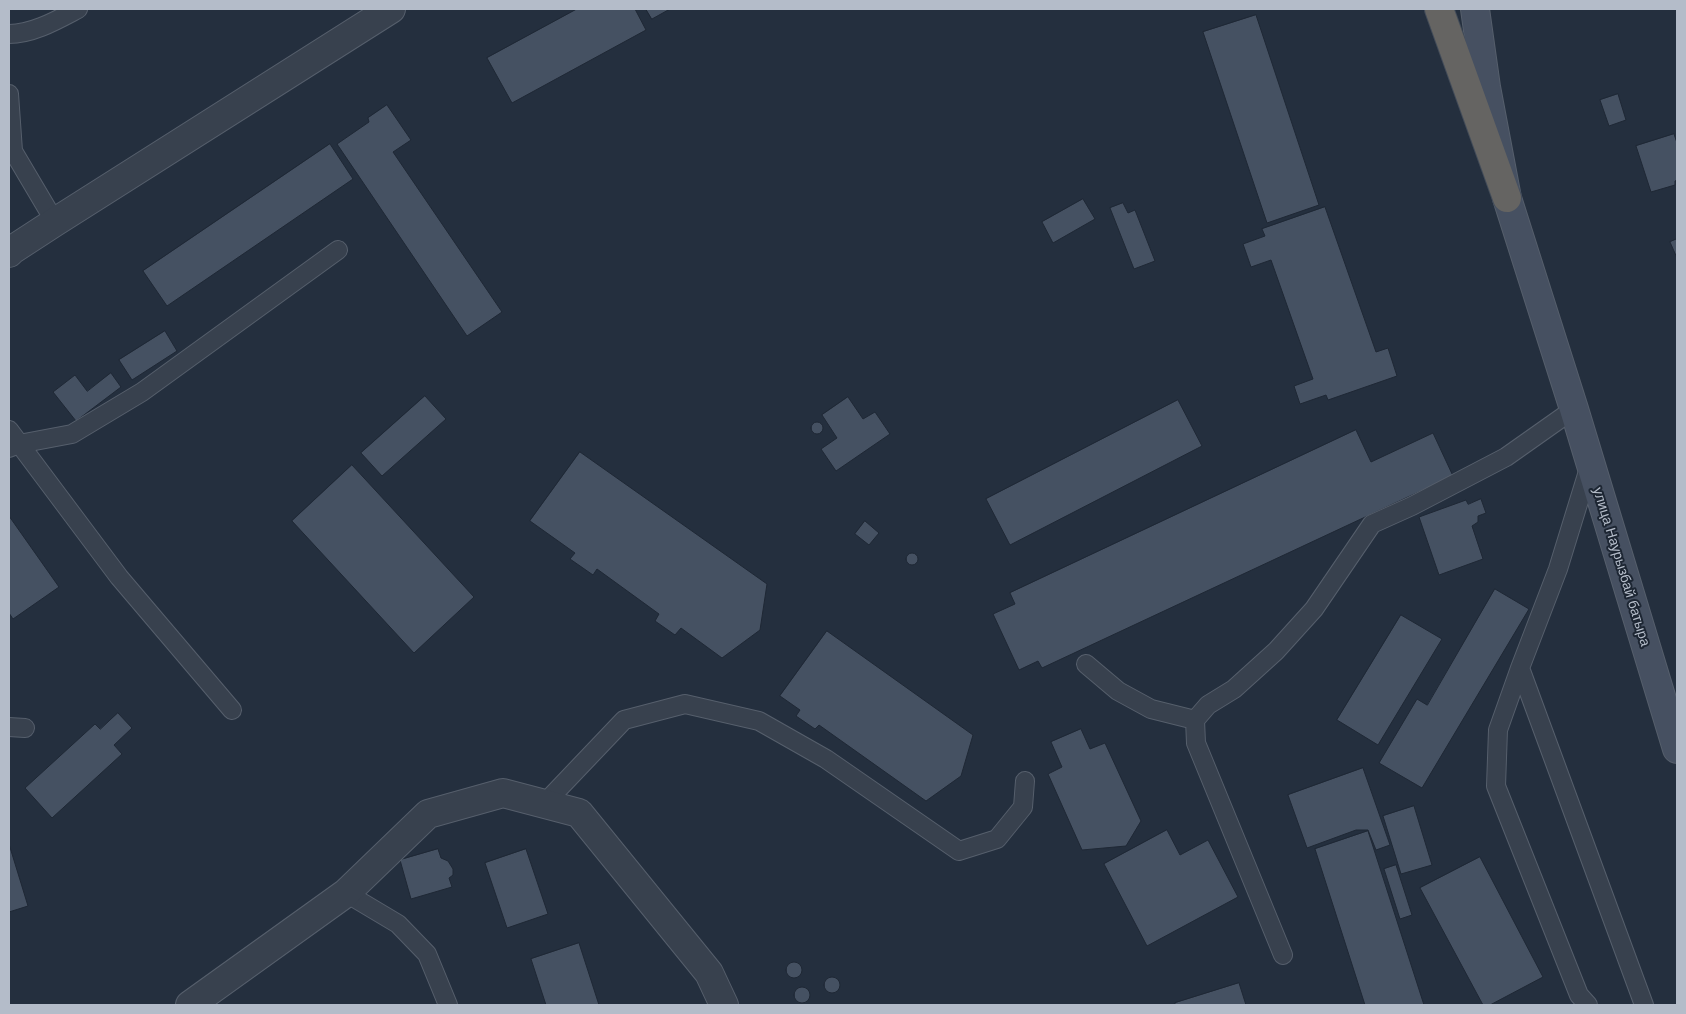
<!DOCTYPE html>
<meta charset="utf-8">
<style>
body{margin:0}
#map{position:relative;width:1686px;height:1014px;overflow:hidden;background:#242f3e;font-family:Helvetica,sans-serif}
canvas{display:block}
.frame{position:absolute;inset:0;border:10px solid #b4bcc9;pointer-events:none}
</style>
<div id="map">
<canvas width="1686" height="1014"></canvas>
<div class="frame"></div>
</div>
<script>
const g = document.querySelector('canvas').getContext('2d');
g.lineJoin = 'round';
function paint(path, color) {
  g.fillStyle = color;
  g.fill(path, 'evenodd');
}
function trace(path, color, width, dash) {
  g.strokeStyle = color;
  g.lineWidth = width;
  g.lineCap = dash ? 'butt' : 'round';
  g.setLineDash(dash || []);
  g.stroke(path);
}
function write(font, color, halo, rows, align = 'center') {
  g.font = font + ' Helvetica,sans-serif';
  g.lineWidth = 4;
  g.setLineDash([]);
  g.textBaseline = 'middle';
  g.strokeStyle = halo;
  g.fillStyle = color;
  for (const [text, x, y, turn = 0] of rows) {
    g.save();
    g.translate(x, y);
    g.rotate((+turn || 0) * Math.PI / 180);
    g.textAlign = isNaN(turn) ? turn : align;
    if (halo) g.strokeText(text, 0, 0);
    g.fillText(text, 0, 0);
    g.restore();
  }
}
const building = new Path2D(`
 M 577,9 L 635,9 L 646,30 L 512,103 L 487,58 Z
 M 646,9 L 670,9 L 652,19 Z
 M 1256,15 L 1319,205 L 1267,223 L 1203,32 Z
 M 1618,94 L 1626,120 L 1609,126 L 1600,100 Z
 M 387,105 L 411,140 L 393,152 L 502,312 L 467,336 L 337,144 L 369,122 L 368,118 Z
 M 1674,134 L 1677,143 L 1677,180 L 1675,181 L 1675,185 L 1651,192 L 1636,146 Z
 M 330,144 L 353,179 L 167,306 L 143,271 Z
 M 1083,199 L 1095,219 L 1053,243 L 1042,222 Z
 M 1123,203 L 1128,213 L 1135,210 L 1155,261 L 1134,269 L 1110,208 Z
 M 1325,207 L 1376,352 L 1388,348 L 1397,376 L 1328,400 L 1326,395 L 1300,404 L 1294,386 L 1313,379 L 1271,260 L 1251,267 L 1243,244 L 1265,236 L 1262,229 Z
 M 1677,239 L 1677,258 L 1670,242 Z
 M 165,331 L 177,351 L 132,380 L 119,360 Z
 M 111,373 L 121,387 L 76,421 L 53,392 L 75,375 L 87,391 Z
 M 425,396 L 446,419 L 382,476 L 361,453 Z
 M 848,397 L 863,419 L 875,412 L 890,434 L 836,471 L 821,449 L 837,438 L 822,415 Z
 M 1178,400 L 1202,446 L 1010,545 L 986,499 Z
 M811 428a6 6 0 1 1 12 0a6 6 0 1 1-12 0Z
 M 1356,430 L 1371,462 L 1433,433 L 1453,476 L 1042,668 L 1038,661 L 1019,670 L 993,614 L 1015,604 L 1010,593 Z
 M 580,452 L 767,584 L 760,630 L 722,658 L 681,628 L 675,635 L 655,621 L 659,614 L 597,569 L 593,575 L 570,559 L 575,553 L 530,521 Z
 M 352,465 L 474,597 L 414,653 L 292,521 Z
 M 1481,499 L 1486,513 L 1478,516 L 1478,522 L 1472,526 L 1483,559 L 1439,575 L 1419,517 L 1466,500 L 1468,504 Z
 M 9,516 L 59,587 L 13,619 L 9,613 Z
 M 865,521 L 879,533 L 869,545 L 855,534 Z
 M906 559a6 6 0 1 1 12 0a6 6 0 1 1-12 0Z
 M 1495,589 L 1529,609 L 1422,788 L 1379,763 L 1417,699 L 1427,705 Z
 M 1401,615 L 1442,639 L 1378,745 L 1337,720 Z
 M 827,631 L 973,735 L 961,776 L 926,801 L 819,725 L 815,729 L 796,716 L 800,710 L 780,696 Z
 M 118,713 L 132,728 L 114,745 L 122,754 L 52,818 L 25,788 L 95,724 L 100,729 Z
 M 1081,729 L 1090,749 L 1105,743 L 1141,821 L 1126,846 L 1082,850 L 1048,774 L 1062,767 L 1051,742 Z
 M 1363,768 L 1390,845 L 1376,850 L 1368,830 L 1356,830 L 1307,848 L 1288,795 Z
 M 1414,806 L 1432,865 L 1401,874 L 1383,816 Z
 M 1167,830 L 1180,855 L 1208,840 L 1238,897 L 1147,946 L 1104,864 Z
 M 1368,831 L 1424,1005 L 1365,1005 L 1315,849 Z
 M 9,844 L 28,906 L 9,912 Z
 M 438,849 L 441,858 L 448,861 L 453,869 L 453,875 L 449,878 L 452,887 L 411,899 L 400,860 Z
 M 526,849 L 548,914 L 507,928 L 485,863 Z
 M 1480,857 L 1543,977 L 1490,1005 L 1483,1005 L 1420,888 Z
 M 1396,865 L 1412,915 L 1400,919 L 1384,869 Z
 M 579,943 L 599,1005 L 546,1005 L 531,959 Z
 M786 970a8 8 0 1 1 16 0a8 8 0 1 1-16 0Z
 M824 985a8 8 0 1 1 16 0a8 8 0 1 1-16 0Z
 M 1239,983 L 1246,1005 L 1175,1005 L 1175,1003 Z
 M794 995a8 8 0 1 1 16 0a8 8 0 1 1-16 0Z`);
paint(building, '#455162');
trace(building, '#1f2835', 1);
const service = new Path2D(`
 M 9,34 C 33,34 57,20 78,9
 M 9,94 L 13,151 L 55,222
 M 9,430 L 119,577 L 232,710
 M 9,448 L 19,444 L 72,434 L 142,392 L 338,250
 M 1086,664 L 1118,691 L 1151,709 L 1195,720
 M 1520,668 L 1644,1005
 M 9,727 L 25,728
 M 544,804 L 624,720 L 685,704 L 759,721 L 826,759 L 959,851 L 997,839 L 1023,807 L 1025,781
 M 346,893 L 398,924 L 427,954 L 448,1005
 M 1283,955 L 1196,743 L 1195,720 L 1208,705 L 1234,689 L 1276,651 L 1314,609 L 1372,524 L 1412,506 L 1506,457 L 1574,409
 M 1588,1005 L 1579,995 L 1496,786 L 1498,730 L 1520,668 L 1558,569 L 1590,465`);
const minor = new Path2D(`
 M 9,253 L 12,250 L 55,222 L 391,9
 M 190,1005 L 346,893 L 428,814 L 503,793 L 579,813 L 709,973 L 724,1005`);
const secondary = new Path2D(`
 M 1475,9 L 1486,87 L 1507,198 L 1574,409 L 1677,749`);
const trunk = new Path2D(`
 M 1439,9 L 1507,198`);
trace(service, '#565f6c', 20);
trace(minor, '#565f6c', 30);
trace(secondary, '#565f6c', 30);
trace(trunk, '#434c59', 30);
trace(service, '#38414e', 18);
trace(minor, '#38414e', 28);
trace(secondary, '#465061', 28);
trace(trunk, '#656462', 28);
write('14px', '#b4bcc9', '#1d2633', [
 ["улица Наурызбай батыра",1621,567,73]
]);
</script>
